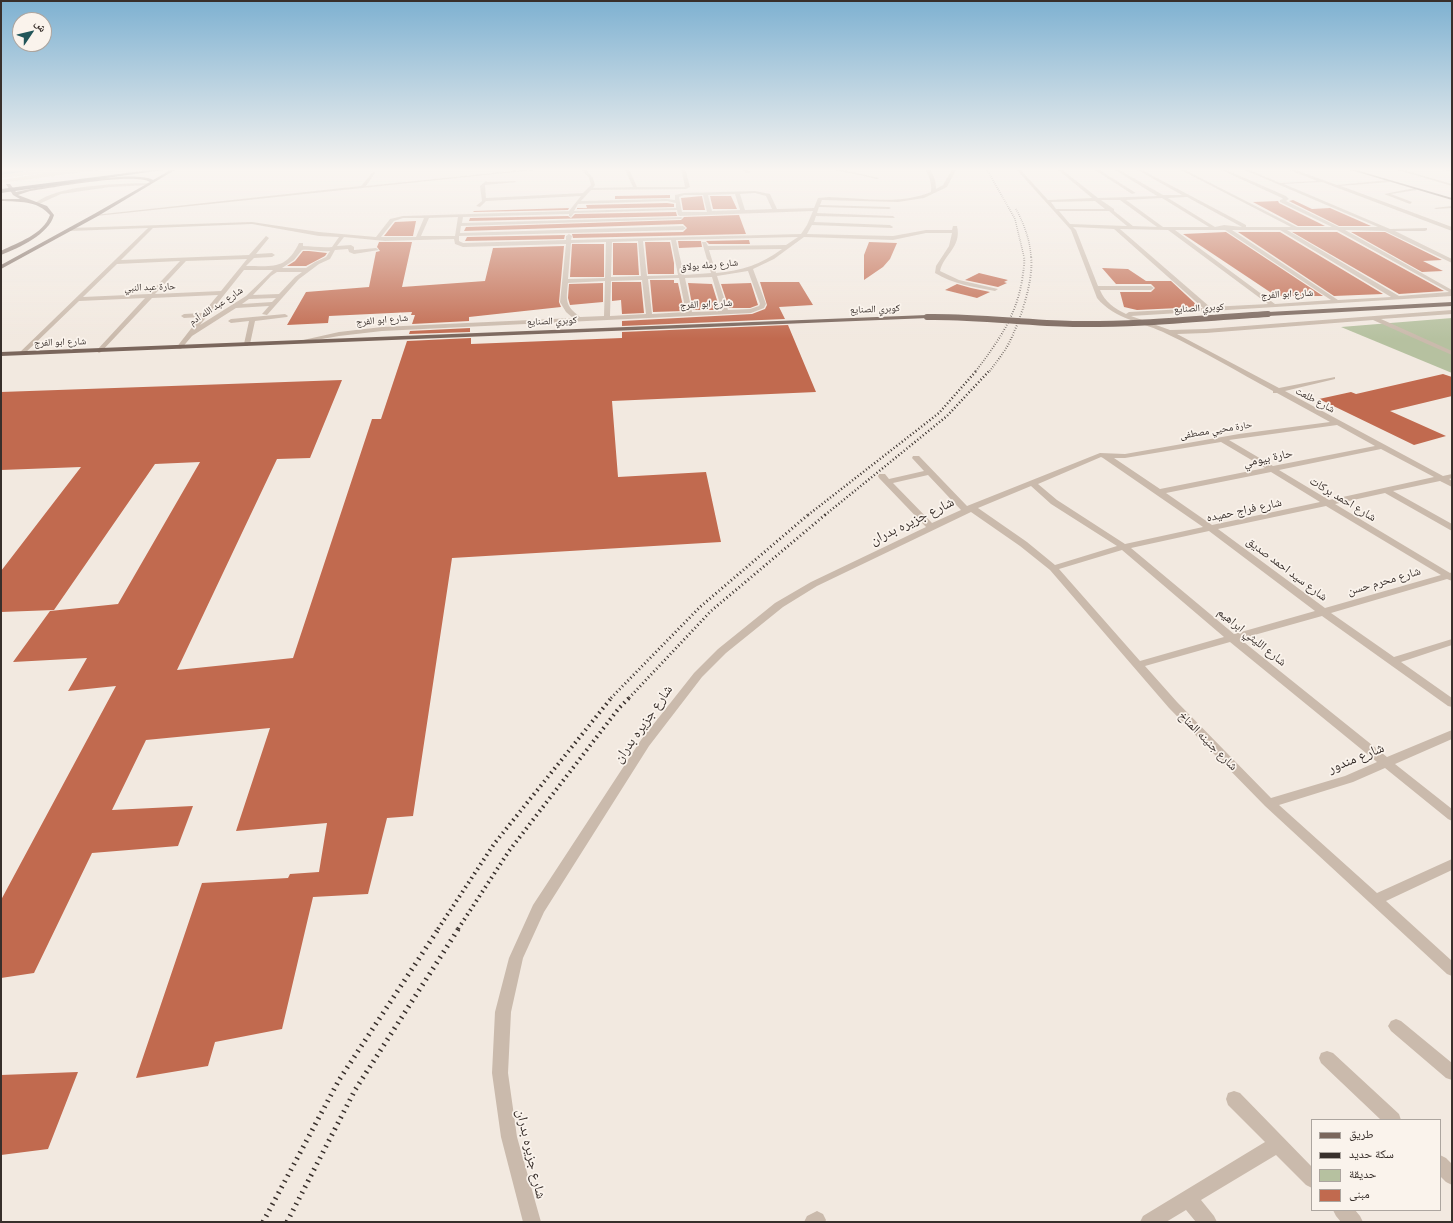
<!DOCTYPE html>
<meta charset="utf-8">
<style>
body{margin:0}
#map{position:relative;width:1453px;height:1223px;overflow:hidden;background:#f2e9e0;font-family:"Public Sans","Noto Naskh Arabic",sans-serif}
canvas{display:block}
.frame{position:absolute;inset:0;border:2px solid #382f2b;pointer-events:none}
.legend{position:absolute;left:1311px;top:1119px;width:130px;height:92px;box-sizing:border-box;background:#faf3ec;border:1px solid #aca59f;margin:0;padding:5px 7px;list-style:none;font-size:12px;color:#382f2b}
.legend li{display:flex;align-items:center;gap:8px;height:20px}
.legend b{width:20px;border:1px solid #aca59f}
.north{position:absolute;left:12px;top:12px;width:40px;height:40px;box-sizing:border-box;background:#faf3ec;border:1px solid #aca59f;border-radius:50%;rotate:55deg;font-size:11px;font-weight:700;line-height:16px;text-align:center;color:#382f2b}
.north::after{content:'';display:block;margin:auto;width:14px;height:18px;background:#215559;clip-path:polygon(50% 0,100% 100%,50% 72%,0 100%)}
</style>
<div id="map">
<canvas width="1453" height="1223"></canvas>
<div class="frame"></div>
<ul class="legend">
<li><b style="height:5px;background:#7a665c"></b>طريق</li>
<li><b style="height:5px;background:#382f2b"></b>سكة حديد</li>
<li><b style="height:11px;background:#b6c1a0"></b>حديقة</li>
<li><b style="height:11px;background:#c16a4f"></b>مبنى</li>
</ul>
<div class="north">ش</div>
</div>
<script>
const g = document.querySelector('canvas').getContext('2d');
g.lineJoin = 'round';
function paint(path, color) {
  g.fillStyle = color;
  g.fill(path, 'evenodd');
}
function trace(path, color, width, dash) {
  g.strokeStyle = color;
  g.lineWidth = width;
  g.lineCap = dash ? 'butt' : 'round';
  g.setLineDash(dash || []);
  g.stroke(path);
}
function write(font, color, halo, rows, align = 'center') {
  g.font = font + ' "Public Sans","Noto Naskh Arabic",sans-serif';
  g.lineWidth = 3.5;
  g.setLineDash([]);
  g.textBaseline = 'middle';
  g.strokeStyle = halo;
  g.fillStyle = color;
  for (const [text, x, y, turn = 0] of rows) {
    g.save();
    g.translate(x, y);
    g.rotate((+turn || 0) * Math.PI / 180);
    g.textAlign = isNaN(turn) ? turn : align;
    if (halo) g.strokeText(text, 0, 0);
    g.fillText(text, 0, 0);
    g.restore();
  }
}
paint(new Path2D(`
 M 1452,318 L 1452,373 L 1341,327 Z`), '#b6c1a0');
paint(new Path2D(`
 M 48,168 L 87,168 L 89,169 L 92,169 L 91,168 L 113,168 L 1,183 L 1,180 L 44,173 L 1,178 L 1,175 Z`), '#e9dac8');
paint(new Path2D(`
 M 1,168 L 48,168 L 1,175 Z`), '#80adae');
paint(new Path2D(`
 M 670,195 L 670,198 L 615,199 L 615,196 Z
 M 702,196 L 705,210 L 683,210 L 681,198 Z
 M 710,196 L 731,196 L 737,209 L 713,209 Z
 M 1293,200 L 1312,209 L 1330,208 L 1371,226 L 1339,226 L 1289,201 Z
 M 1278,201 L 1279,203 L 1325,226 L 1298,226 L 1253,202 Z
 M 667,203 L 674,204 L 674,207 L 577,209 L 577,208 L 587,208 L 586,205 Z
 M 569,208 L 568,210 L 473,212 L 474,211 Z
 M 676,212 L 677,216 L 469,221 L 470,218 L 568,216 L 571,218 L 575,214 Z
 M 739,215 L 746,234 L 573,238 L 572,234 L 683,232 L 687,228 L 683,224 L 464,231 L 466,227 L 681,220 L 684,217 Z
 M 416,221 L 413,236 L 384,236 L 395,222 Z
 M 1226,232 L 1323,296 L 1276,296 L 1183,234 Z
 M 1238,232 L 1280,232 L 1383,294 L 1334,296 Z
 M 1292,232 L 1337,232 L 1444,291 L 1399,294 Z
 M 1351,232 L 1385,232 L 1442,260 L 1423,261 L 1443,271 L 1422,272 Z
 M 565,235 L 564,239 L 465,241 L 467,237 Z
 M 749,240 L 750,244 L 709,244 L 706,241 Z
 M 678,241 L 701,241 L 702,247 L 679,248 Z
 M 379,242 L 412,242 L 402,287 L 485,281 L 493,248 L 564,246 L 559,302 L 561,307 L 469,317 L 469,321 L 412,324 L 415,315 L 411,315 L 412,312 L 329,316 L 328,323 L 287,325 L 306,292 L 369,287 L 376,252 L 380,251 L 377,247 Z
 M 645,242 L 670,242 L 674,263 L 674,274 L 648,274 Z
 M 869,242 L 897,243 L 890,259 L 883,267 L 864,280 L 864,255 Z
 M 613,243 L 637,243 L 639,275 L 613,275 Z
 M 572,244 L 604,244 L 604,277 L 570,277 Z
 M 303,251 L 309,251 L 327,253 L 325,256 L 306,266 L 287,266 L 295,261 Z
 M 1102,268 L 1128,269 L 1146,281 L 1171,281 L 1199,307 L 1137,310 L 1124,307 L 1120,292 L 1151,292 L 1155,288 L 1151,284 L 1116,284 Z
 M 979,273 L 1008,280 L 1004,282 L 1007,283 L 998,287 L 965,280 Z
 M 650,280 L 674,280 L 674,283 L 678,283 L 684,311 L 653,312 Z
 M 612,282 L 641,282 L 644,313 L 622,314 L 621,300 L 612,301 Z
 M 760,282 L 799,282 L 813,305 L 779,307 L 785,319 L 622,326 L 622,321 L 752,314 L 765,309 L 767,305 Z
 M 603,283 L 603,302 L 570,305 L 568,298 L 569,284 Z
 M 688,283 L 712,284 L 720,310 L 693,310 Z
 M 751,283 L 758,305 L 750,308 L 729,308 L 721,284 Z
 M 957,284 L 971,288 L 990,292 L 977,298 L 945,290 Z
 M 788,325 L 816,392 L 612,401 L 618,477 L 706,472 L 721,542 L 452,558 L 413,816 L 387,818 L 368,894 L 313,897 L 282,1029 L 215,1042 L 208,1066 L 136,1078 L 202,883 L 288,878 L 290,874 L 319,872 L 327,823 L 236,831 L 270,728 L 146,740 L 112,810 L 193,806 L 178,846 L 92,853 L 34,973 L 1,978 L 1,900 L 116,686 L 68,691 L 87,658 L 13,662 L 50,611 L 118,604 L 200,462 L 155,464 L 54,610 L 1,612 L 1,571 L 81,467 L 1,470 L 1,392 L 342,380 L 310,458 L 277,459 L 177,670 L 293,658 L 372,419 L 381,419 L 407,341 L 471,338 L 471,344 L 622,338 L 622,332 Z
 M 470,328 L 470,332 L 409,334 L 410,331 Z
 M 1443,374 L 1452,377 L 1452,396 L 1390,411 L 1446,436 L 1414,445 L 1319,399 L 1351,392 L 1356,394 Z
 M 78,1072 L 48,1149 L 1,1155 L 1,1075 Z`), '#c16a4f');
trace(new Path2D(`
 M 36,168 L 41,170`), '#b6a496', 1, [1, 1]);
paint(new Path2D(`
 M 542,168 L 552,168 L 96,216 L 94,215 L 361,186 L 373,172 L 375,173 L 366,186 Z
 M 580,168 L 584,168 L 593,178 L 595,185 L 593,188 L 633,187 L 624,168 L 667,168 L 665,169 L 629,169 L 637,187 L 685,187 L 681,168 L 685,168 L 690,187 L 686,189 L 591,190 L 581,201 L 667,199 L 675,200 L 675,195 L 684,193 L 755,191 L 770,194 L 777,209 L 814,208 L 818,198 L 829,197 C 862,198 900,205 931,192 C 932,182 929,176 924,168 L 928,168 C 934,174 936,181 936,189 L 943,185 L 953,168 L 957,168 L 947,187 L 924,198 L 898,202 L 822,200 L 820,205 L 889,207 L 891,208 L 889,209 L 819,207 L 817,213 L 893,216 L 895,218 L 816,216 L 814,222 L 890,225 L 893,227 L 892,228 L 812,225 L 807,234 L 893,236 L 926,230 L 952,230 L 953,226 L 957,226 C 962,247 944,254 940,271 L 959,280 L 998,289 L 995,291 C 974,287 953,284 935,273 L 936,266 L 949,246 L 952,233 L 926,233 L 893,240 L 804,237 L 774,259 L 753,269 L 766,304 L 764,308 L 751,313 L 382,331 L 339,336 L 299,343 L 299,341 L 339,332 L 382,327 L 573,318 L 566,312 L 560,302 L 566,244 L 463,247 L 455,244 L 454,239 L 385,241 L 344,237 L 337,246 L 351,245 L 354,247 L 354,250 L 376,248 L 379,250 L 354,254 L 349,252 L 348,249 L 335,250 L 330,259 L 319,264 L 299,279 L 267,315 L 262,314 L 269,306 L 236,308 L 192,336 L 181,349 L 176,348 L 200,317 L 184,318 L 181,316 L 184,314 L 203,313 L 218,295 L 152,298 L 101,352 L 99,353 L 96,351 L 97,350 L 145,298 L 79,301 L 23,355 L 18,354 L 148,228 L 71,231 L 69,230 L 69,228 L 252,222 L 319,232 L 376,237 L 390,219 L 403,216 L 569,211 L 581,196 L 486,201 L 480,207 L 476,206 L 482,201 L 480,186 L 486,181 L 488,182 L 515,181 L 517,182 L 485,185 L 486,198 L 583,193 L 591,185 L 589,178 ZM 755,193 L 766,196 L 772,209 L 745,210 L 740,194 ZM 735,194 L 740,210 L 712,211 L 708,195 ZM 684,195 L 703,195 L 707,212 L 682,212 L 679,197 ZM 667,201 L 676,203 L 676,208 L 574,211 L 578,204 ZM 677,210 L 678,215 L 680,216 L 813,211 L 807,225 L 801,234 L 571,240 L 572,236 L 569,234 L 566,236 L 566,240 L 463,243 L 459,241 L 459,236 L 683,230 L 686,228 L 683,226 L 460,233 L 461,226 L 681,219 L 683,218 L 681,217 L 462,223 L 463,217 L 569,214 L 569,216 L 571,217 L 574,213 ZM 458,217 L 455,236 L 421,236 L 429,218 ZM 403,218 L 424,218 L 416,237 L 381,237 L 394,221 ZM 252,224 L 319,236 L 339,237 L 332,247 C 322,248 313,246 303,246 L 303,243 L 299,243 C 286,270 273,266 246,266 L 254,258 L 272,257 L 275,255 L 272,253 L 256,254 L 269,238 L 266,236 L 249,255 L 121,260 L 153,228 ZM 798,237 L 786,245 L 708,246 L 706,242 L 702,242 L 711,273 L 684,275 L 676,240 ZM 671,240 L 678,275 L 647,276 L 643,241 ZM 638,241 L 641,276 L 611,277 L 612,242 ZM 606,242 L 605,278 L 568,279 L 571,243 ZM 782,249 C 762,264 741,271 716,273 L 709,250 ZM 302,250 C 311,249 320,252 330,251 L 326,257 L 315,262 L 306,268 L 282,268 L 294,260 ZM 247,259 L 221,291 L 155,294 L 186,261 ZM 180,261 L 149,294 L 83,297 L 117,264 ZM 244,270 L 273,270 L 246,296 L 200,325 ZM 748,271 L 760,304 L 759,306 L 750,309 L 728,310 L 717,276 ZM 277,272 L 302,272 L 295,277 L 279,294 L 253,295 L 271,276 ZM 712,277 L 722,311 L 692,312 L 685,278 ZM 679,278 L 686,312 L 652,314 L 648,279 ZM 642,280 L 646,314 L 610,316 L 611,281 ZM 605,281 L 604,316 L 580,317 C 565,305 566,301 568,283 ZM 276,298 L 272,302 L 242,304 L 249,299 Z
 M 742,168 L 746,168 L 750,172 L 746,173 Z
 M 827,168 L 833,168 L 879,178 L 877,179 Z
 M 1015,168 L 1019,168 L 1048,200 L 1092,198 L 1056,168 L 1060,168 L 1098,198 L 1157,196 L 1112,168 L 1116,168 L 1163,195 L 1182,195 L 1134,168 L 1138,168 L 1246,225 L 1246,227 L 1291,227 L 1177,168 L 1181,168 L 1297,227 L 1332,227 L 1280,202 L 1280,200 L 1283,199 L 1282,198 L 1217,168 L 1222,168 L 1286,196 L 1289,199 L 1286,201 L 1339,227 L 1378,227 L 1240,168 L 1245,168 L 1280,183 L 1317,181 L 1285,168 L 1290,168 L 1337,185 L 1388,180 L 1390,182 L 1341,186 L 1452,227 L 1452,231 L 1322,182 L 1284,184 L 1390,229 L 1427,228 L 1427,230 L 1425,231 L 1395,231 L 1452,259 L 1452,263 L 1385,231 L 1345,230 L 1452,290 L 1452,296 L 1131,316 L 1170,330 L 1206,329 L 1452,310 L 1452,314 L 1381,319 L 1452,351 L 1452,355 L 1373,320 L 1206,333 L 1177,334 L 1279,388 L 1335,377 L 1335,379 L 1285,391 L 1443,476 L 1452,474 L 1452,478 L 1449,479 L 1452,481 L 1452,487 L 1440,481 L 1393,491 L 1452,524 L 1452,531 L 1385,493 L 1335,504 L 1450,573 L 1452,572 L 1452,581 L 1447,579 L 1331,613 L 1394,657 L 1452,639 L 1452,645 L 1401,662 L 1452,698 L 1452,707 L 1448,706 L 1322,616 L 1240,639 L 1387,757 L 1452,730 L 1452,739 L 1395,764 L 1452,809 L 1452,821 L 1448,819 L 1385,768 L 1353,782 L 1279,805 L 1377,893 L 1452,859 L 1452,870 L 1386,901 L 1452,961 L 1452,976 L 1447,974 L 1265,806 L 1169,708 L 1050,570 L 1020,546 L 971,512 L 817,586 L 783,607 L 726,653 L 702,677 L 649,746 L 544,912 L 523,958 L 511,1012 L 508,1073 L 517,1137 L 541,1222 L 523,1222 L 501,1137 L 492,1073 L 495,1012 L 509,958 L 533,905 L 641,740 L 694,673 L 718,649 L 775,603 L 811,582 L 926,527 L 879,478 L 878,476 L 879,474 L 885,474 L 889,479 L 924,471 L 912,458 L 913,456 L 919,456 L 967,506 L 1100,453 L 1125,454 L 1239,434 L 1330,422 L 1277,393 L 1273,393 L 1273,391 C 1238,372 1203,351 1167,334 C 1144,322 1115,320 1097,298 L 1071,230 ZM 1187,197 L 1242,227 L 1224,225 L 1215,227 L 1168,198 ZM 1162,198 L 1209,227 L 1163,227 L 1126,200 ZM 1101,200 L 1120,200 L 1157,227 L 1133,226 L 1114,211 L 1114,209 ZM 1095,201 L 1105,209 L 1056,209 L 1051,202 ZM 1059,211 L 1109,211 L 1127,226 L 1070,224 ZM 1073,227 L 1114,229 L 1203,308 L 1129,312 L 1126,314 C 1114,308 1105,302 1100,290 L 1151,290 L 1154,288 L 1151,286 L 1098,286 L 1076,230 ZM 1120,229 L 1168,230 L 1268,304 L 1210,307 ZM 1175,230 L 1225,230 L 1331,300 L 1275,304 ZM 1232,230 L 1280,230 L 1391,297 L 1338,300 ZM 1287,230 L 1337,230 L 1449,292 L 1399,296 ZM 1337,425 L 1375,446 L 1273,466 L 1229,440 ZM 1221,442 L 1265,468 L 1160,489 L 1114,458 L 1125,458 ZM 1381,449 L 1434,477 L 1329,500 L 1279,470 ZM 1101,457 L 1103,458 L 1203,527 L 1125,544 L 1057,500 L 1038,484 ZM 1271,472 L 1320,502 L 1212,525 L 1166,493 ZM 928,475 L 961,510 L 932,523 L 893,483 ZM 1031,486 L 1051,504 L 1117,546 L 1055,565 L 1027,542 L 978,508 ZM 1326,506 L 1441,575 L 1325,608 L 1218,529 ZM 1209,531 L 1315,611 L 1234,634 L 1131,548 ZM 1122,550 L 1224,637 L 1140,661 L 1059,569 ZM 1230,642 L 1377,762 L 1345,776 L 1271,798 L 1177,702 L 1145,666 Z
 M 1092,168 L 1096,168 L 1136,193 L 1132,194 Z
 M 1391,168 L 1396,168 L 1452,184 L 1452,186 Z
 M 1438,168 L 1452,170 L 1452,172 L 1438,169 Z
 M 149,183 L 151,185 L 110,187 L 61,194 L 39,204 L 35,203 C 60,184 117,184 149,183 Z
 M 1415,188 L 1417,190 L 1391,194 L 1412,202 L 1410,204 L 1384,194 Z
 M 1452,206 L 1452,208 L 1436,209 L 1434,208 Z
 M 285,314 L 288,316 L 287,317 L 255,321 L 250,344 L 247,346 L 244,344 L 249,321 L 231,323 L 228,321 L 231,319 Z
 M 1396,1019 L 1401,1021 L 1452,1063 L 1452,1080 L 1446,1078 L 1391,1031 L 1388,1026 L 1391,1021 Z
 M 1327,1051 L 1333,1053 L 1399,1114 L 1401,1120 L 1381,1120 L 1321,1063 L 1319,1058 L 1321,1053 Z
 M 1234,1091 L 1240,1093 L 1312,1167 L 1312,1188 L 1306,1185 L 1276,1155 L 1201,1200 L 1214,1216 L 1217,1222 L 1196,1222 L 1186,1210 L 1166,1222 L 1140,1222 L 1143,1216 L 1265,1142 L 1228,1105 L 1226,1099 L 1228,1093 Z
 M 1440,1155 L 1446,1158 L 1452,1164 L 1452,1185 L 1446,1182 L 1440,1176 Z
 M 1333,1210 L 1355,1210 L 1360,1216 L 1363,1222 L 1341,1222 L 1336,1216 Z
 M 817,1211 L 823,1214 L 826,1220 L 825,1222 L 804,1222 L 807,1216 Z`), '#cabaac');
paint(new Path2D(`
 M 174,168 L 178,168 L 98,216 L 1,269 L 1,265 L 94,214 L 150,182 C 135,172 51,188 30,191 L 18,195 L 47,206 L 54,215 C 49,234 19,248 1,255 L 1,251 C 18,242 43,235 50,215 C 37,200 19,202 1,201 L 1,199 L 20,199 L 13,195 L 6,184 L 10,184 L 16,192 L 30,189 C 54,185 135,170 153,180 Z
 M 1344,168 L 1349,168 L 1452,198 L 1452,200 Z
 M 1452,302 L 1452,306 L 1268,316 L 1265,314 L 1268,312 Z
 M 927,315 L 929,316 L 929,318 L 1,356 L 1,352 Z`), '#7a665c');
paint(new Path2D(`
 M 166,168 L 177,168 L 1,193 L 1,189 Z`), '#594942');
trace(new Path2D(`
 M 986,168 L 1015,219 L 1024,257
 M 1016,209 C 1024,224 1030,240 1031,257`), '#382f2b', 1.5, [0.5, 1.5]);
trace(new Path2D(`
 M 976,371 C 998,341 1015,319 1022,281 C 1023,272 1025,265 1024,256
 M 990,371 C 996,362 1004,353 1009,343 C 1020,321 1034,281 1031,256`), '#382f2b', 2, [0.5, 2]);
trace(new Path2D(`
 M 808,515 L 939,413 L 977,370
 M 825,515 L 947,416 L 990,370`), '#382f2b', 2.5, [1, 2.5]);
trace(new Path2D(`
 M 611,698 L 700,607 L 809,514
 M 629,698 L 711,611 L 826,514`), '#382f2b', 3, [1, 3]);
trace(new Path2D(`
 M 438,929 L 494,844 L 612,697
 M 458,929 L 509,851 L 619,708 L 630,697`), '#382f2b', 4, [1.5, 4]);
trace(new Path2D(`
 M 263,1222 L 339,1080 L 439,928
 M 287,1222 L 355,1090 L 459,928`), '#382f2b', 5, [1.5, 5]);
trace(new Path2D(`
 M 927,317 C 976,316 1024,323 1073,324 C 1138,325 1203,318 1268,314`), '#7a665c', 6);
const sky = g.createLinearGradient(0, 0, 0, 339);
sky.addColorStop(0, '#7eb1d1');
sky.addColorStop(0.5, '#f9f5f1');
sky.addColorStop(1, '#f9f5f100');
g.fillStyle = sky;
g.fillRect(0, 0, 1453, 339);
write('10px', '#382f2b', '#faf3ec', [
 ["شارع رمله بولاق",709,265,-5],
 ["حارة عبد النبي",150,287,-2],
 ["شارع ابو الفرج",1287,294,-3],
 ["شارع ابو الفرج",706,304,-3],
 ["شارع عبد الله آدم",216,306,-33],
 ["كوبري الصنايع",1199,308,-3],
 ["كوبري الصنايع",875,309,-2],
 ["شارع ابو الفرج",382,320,-5],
 ["كوبري الصنايع",552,321,-2],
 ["شارع ابو الفرج",60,342,-2],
 ["شارع طلعت",1315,400,28],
 ["حارة محيي مصطفى",1216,430,-9]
]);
write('12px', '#382f2b', '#faf3ec', [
 ["حارة بيومي",1268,458,-12],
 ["شارع احمد بركات",1343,499,31],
 ["شارع فراج حميده",1244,510,-12],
 ["شارع سيد احمد صديق",1287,569,37],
 ["شارع محرم حسن",1384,581,-16],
 ["شارع الليثي ابراهيم",1252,637,39],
 ["شارع جنينه المناخ",1208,741,45]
]);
write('14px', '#382f2b', '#faf3ec', [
 ["شارع جزيره بدران",912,521,-26],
 ["شارع جزيره بدران",643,724,-55],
 ["شارع مندور",1356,758,-22],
 ["شارع جزيره بدران",531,1154,77]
]);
</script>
